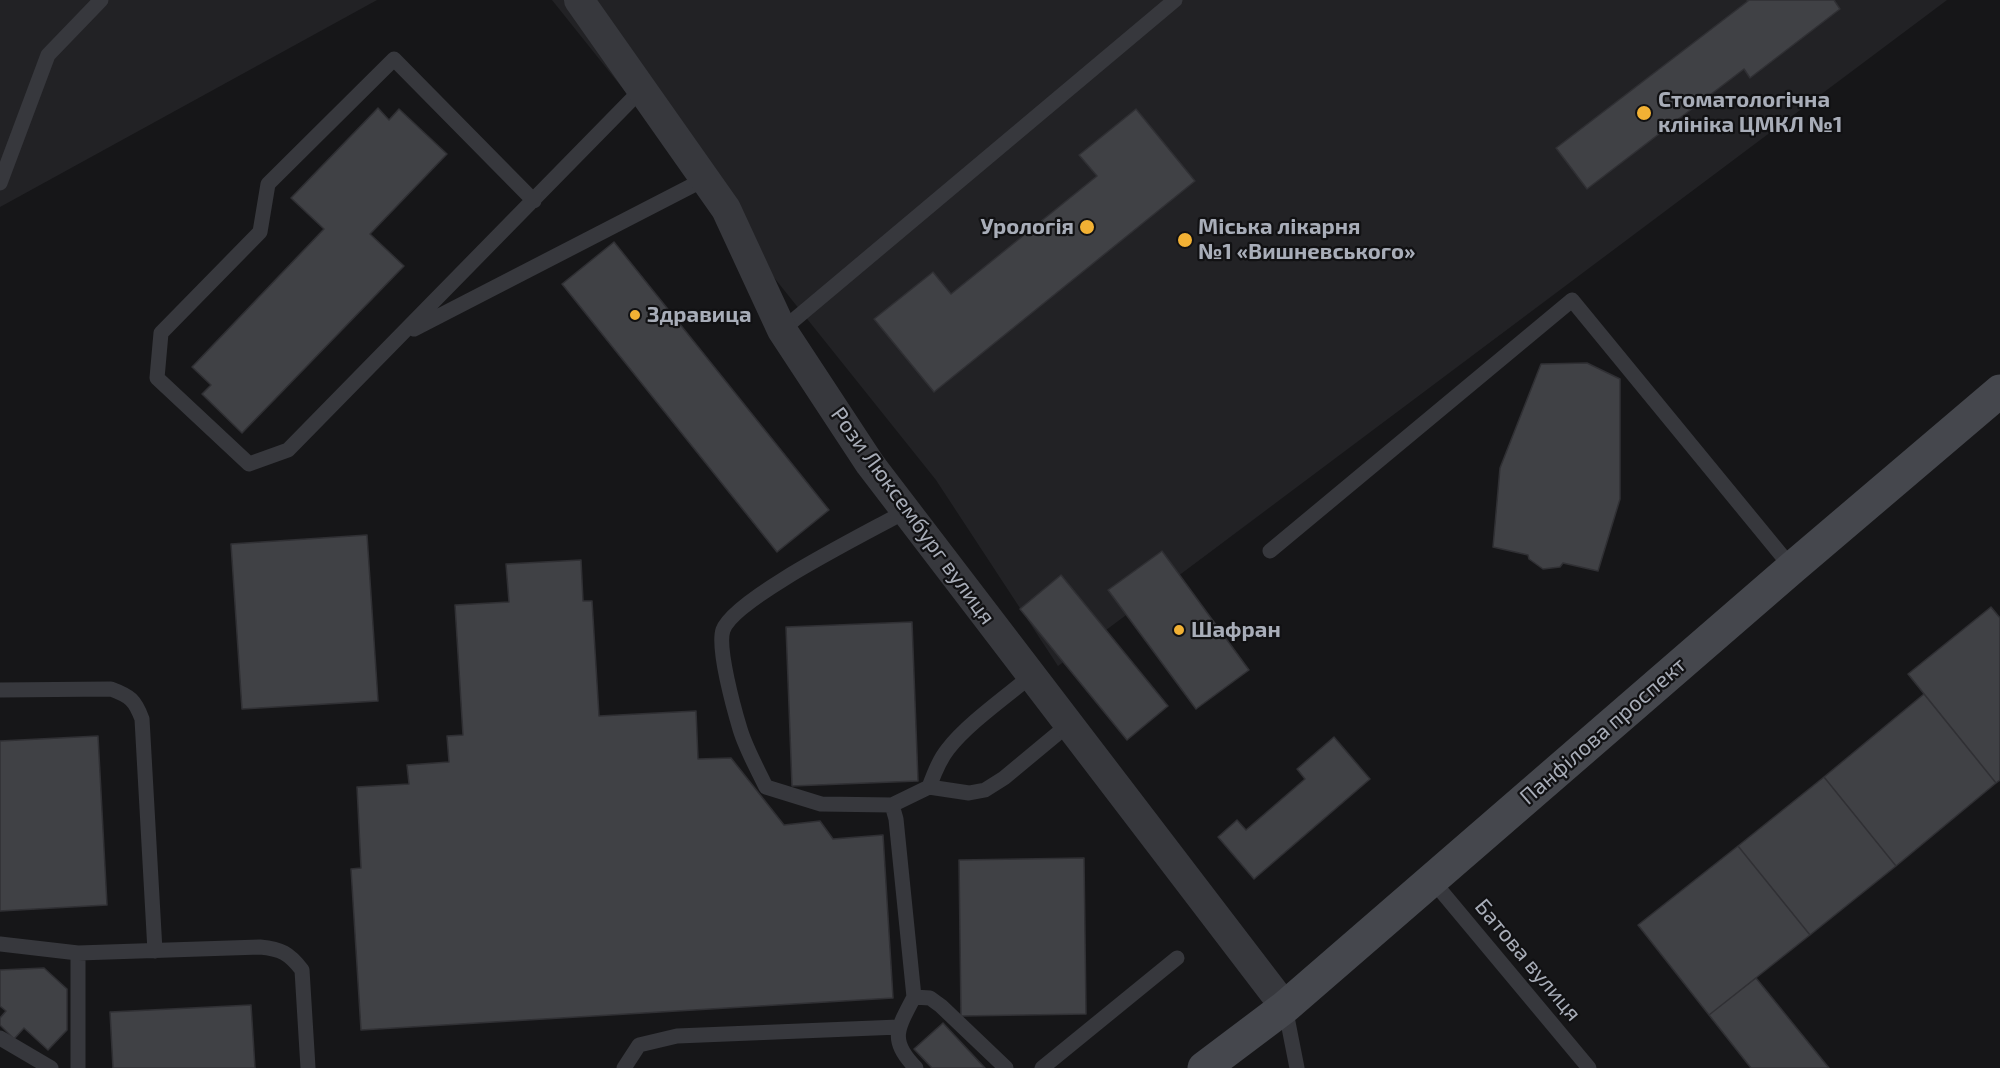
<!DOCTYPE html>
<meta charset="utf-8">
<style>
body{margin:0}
canvas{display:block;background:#161618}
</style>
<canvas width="2000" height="1068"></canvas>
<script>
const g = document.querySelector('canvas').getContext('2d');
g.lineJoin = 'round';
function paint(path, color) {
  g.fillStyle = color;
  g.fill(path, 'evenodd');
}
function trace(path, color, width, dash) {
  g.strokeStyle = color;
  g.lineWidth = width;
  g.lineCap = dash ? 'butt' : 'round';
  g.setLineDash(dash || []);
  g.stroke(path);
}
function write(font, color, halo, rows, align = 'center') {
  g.font = font + ' "Exo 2",sans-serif';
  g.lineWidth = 4.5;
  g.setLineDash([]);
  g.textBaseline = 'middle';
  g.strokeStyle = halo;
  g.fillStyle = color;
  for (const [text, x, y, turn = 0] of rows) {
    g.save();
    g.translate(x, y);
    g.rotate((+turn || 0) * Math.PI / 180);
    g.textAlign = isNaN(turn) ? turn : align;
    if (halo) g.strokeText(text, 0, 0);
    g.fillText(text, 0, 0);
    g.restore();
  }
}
paint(new Path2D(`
 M 0,0 L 377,0 L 0,207 Z
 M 552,0 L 1947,0 L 1058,666 L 936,480 Z`), '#222225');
const building = new Path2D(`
 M 1747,0 L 1834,0 L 1840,9 L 1750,78 L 1744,69 L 1587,189 L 1556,148 L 1748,1 Z
 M 378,108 L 389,120 L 399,109 L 447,154 L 370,234 L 404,266 L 242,433 L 202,394 L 211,385 L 192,367 L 324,229 L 291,198 Z
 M 1136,109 L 1195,181 L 934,392 L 874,319 L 933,272 L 951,294 L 1097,176 L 1079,155 Z
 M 614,242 L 829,510 L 777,552 L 562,284 Z
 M 1587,363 L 1620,379 L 1620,499 L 1598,571 L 1563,563 L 1560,567 L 1543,569 L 1529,559 L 1528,555 L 1493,547 L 1500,468 L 1541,364 Z
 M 367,535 L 378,701 L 242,709 L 231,544 Z
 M 1162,551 L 1249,670 L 1196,709 L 1108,590 Z
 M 581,560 L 583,601 L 592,601 L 599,716 L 696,711 L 698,759 L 731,758 L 784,825 L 820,821 L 833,839 L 883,835 L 893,998 L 361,1030 L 351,869 L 361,868 L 357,787 L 409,784 L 407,765 L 449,762 L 447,736 L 463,735 L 455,605 L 509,602 L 506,564 Z
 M 1061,575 L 1168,706 L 1127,740 L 1020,609 Z
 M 1991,607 L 2000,618 L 2000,780 L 1996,783 L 1908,674 Z
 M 912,622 L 918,781 L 792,786 L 786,627 Z
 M 1924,694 L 1996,783 L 1896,866 L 1824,777 Z
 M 98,736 L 107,905 L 0,911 L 0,741 Z
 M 1334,737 L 1370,779 L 1254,879 L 1218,837 L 1237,820 L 1246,830 L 1305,779 L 1297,769 Z
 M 1824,777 L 1896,866 L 1810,935 L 1738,846 Z
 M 1738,846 L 1810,935 L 1709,1015 L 1638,925 Z
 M 1084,858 L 1086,1014 L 961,1016 L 959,860 Z
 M 44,968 L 67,989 L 67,1030 L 48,1050 L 24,1028 L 14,1039 L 0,1025 L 0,1018 L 6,1011 L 0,1006 L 0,970 Z
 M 1756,978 L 1829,1068 L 1751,1068 L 1709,1015 Z
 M 251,1005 L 255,1068 L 113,1068 L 110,1012 Z
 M 943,1023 L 985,1068 L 932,1068 L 914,1049 Z`);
paint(building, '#404145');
trace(building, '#303034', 1.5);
trace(new Path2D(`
 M 0,183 L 48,55 L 101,0
 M 534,201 L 394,59 L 268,184 L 260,232 L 161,333 L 157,378 L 249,464 L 288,450 L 641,90
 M 414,329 L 705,179
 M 782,330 L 1175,0
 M 906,511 C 871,531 734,598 723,630 C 717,648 734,709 740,729 C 746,749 757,768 766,787 L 821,804 L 892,805 L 929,787 L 969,793 L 985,790 L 1004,778 L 1069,724
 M 1270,551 L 1572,300 L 1792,568
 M 0,690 L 111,689 C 130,696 135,700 142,719 L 155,951
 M 929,787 C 934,774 939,760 948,749 C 967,724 1007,696 1032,675
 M 892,805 L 896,819 L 914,997 L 930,998 L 941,1006 L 1006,1068
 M 1432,880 L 1589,1068
 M 0,944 L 78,953 L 260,947 C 281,949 289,953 302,970 L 308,1068
 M 78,953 L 78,1068
 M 914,997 C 898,1028 888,1040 916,1068
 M 1285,1007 L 1297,1068
 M 0,1038 L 51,1068
 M 624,1068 L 639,1045 L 677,1036 L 899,1027
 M 1042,1068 L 1177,958`), '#37383d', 15);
trace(new Path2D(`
 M 579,0 L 726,209 L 782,330 L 870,464 L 1285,1007`), '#37383d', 30);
trace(new Path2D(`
 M 1204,1068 L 1285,1007 L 1792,568 L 2000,391`), '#45474d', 33);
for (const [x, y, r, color] of [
 [1644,113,8,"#f2b134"],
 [1087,227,8,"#f2b134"],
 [1185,240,8,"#f2b134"],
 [635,315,6,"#f2b134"],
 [1179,630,6,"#f2b134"]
]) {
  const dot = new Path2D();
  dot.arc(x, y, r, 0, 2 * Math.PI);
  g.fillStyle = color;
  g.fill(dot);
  trace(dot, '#111113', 2);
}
write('bold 22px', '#a8adb8', '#111113', [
 ["Стоматологічна",1658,100],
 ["клініка ЦМКЛ №1",1658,125],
 ["Урологія",1074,227,"right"],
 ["Міська лікарня",1198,227],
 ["№1 «Вишневського»",1198,252],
 ["Здравица",647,315],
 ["Шафран",1191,630]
], 'left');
write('22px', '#a8adb8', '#111113', [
 ["Рози Люксембург вулиця",913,516,54],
 ["Панфілова проспект",1603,731,-41],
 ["Батова вулиця",1528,960,50]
]);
</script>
